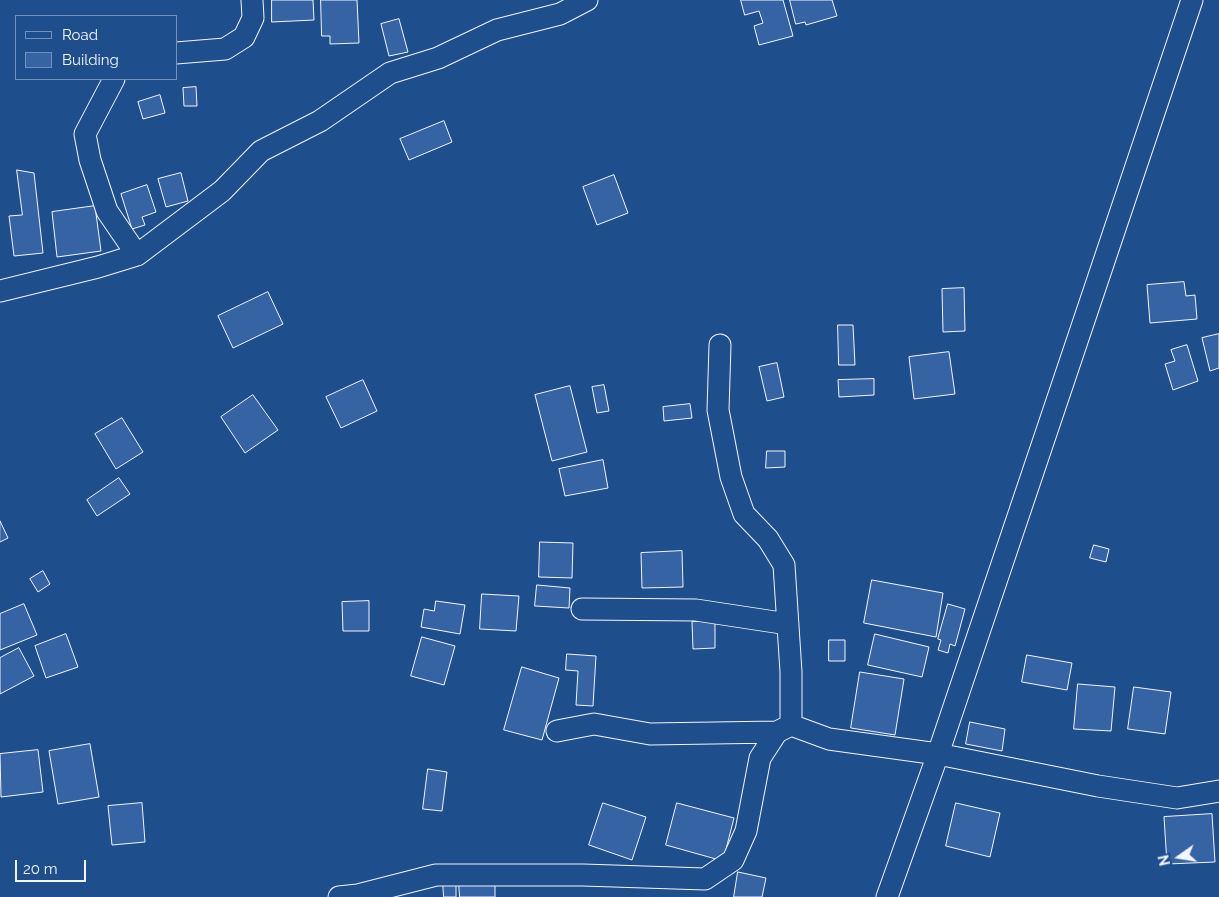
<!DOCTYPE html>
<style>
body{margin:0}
#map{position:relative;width:1219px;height:897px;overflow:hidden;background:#1f4e8c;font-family:Raleway,sans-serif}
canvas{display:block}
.legend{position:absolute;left:15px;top:15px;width:162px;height:65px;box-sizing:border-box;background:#1f4e8c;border:1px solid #7391ba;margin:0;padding:6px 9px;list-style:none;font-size:15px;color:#f2f6ff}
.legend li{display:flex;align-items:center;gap:10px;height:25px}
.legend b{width:25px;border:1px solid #7391ba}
.north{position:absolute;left:1154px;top:832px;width:50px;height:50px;-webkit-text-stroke:4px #1f4e8c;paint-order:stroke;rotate:257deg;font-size:14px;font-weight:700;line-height:20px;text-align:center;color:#f2f6ff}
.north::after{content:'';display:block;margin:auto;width:18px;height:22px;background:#f2f6ff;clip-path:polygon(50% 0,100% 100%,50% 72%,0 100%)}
.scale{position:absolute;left:15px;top:860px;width:71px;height:22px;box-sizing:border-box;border:2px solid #f2f6ff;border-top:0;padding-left:6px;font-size:15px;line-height:18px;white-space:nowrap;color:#f2f6ff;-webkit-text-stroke:4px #1f4e8c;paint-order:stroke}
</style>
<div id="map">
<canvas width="1219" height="897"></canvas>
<ul class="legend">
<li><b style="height:6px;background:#1f4e8c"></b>Road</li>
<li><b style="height:14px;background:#3563a3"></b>Building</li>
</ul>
<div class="north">N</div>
<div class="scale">20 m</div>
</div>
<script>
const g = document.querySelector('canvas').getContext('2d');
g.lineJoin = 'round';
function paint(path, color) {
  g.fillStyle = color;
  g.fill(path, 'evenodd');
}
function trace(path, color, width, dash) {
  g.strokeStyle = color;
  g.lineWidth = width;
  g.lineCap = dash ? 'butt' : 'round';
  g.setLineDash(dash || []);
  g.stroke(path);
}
const building = new Path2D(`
 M 272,0 L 313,0 L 314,20 L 272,22 Z
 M 321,0 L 357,0 L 359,43 L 330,44 L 330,36 L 322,36 Z
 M 741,0 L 783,0 L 793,36 L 759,45 L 754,26 L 763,23 L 759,11 L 745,15 Z
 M 790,0 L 832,0 L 837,16 L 806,25 L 805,22 L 796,24 Z
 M 399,19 L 408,52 L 389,56 L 381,24 Z
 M 196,87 L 197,106 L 184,106 L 183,88 Z
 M 160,95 L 165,113 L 143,119 L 138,102 Z
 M 444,121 L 452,142 L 409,160 L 400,139 Z
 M 17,170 L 34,173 L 43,253 L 14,256 L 9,216 L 22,215 Z
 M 181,173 L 188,201 L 166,207 L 158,179 Z
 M 614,175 L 628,213 L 597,225 L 583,187 Z
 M 147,185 L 156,212 L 142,217 L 145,225 L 132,229 L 121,194 Z
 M 95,206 L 101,251 L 57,257 L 52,212 Z
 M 1184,282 L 1186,296 L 1195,295 L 1197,319 L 1150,323 L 1147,285 Z
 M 964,288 L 965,331 L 943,332 L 942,289 Z
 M 268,292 L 283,324 L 233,348 L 218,316 Z
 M 838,325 L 853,325 L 855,365 L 839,365 Z
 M 1219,334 L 1219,368 L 1210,371 L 1202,338 Z
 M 1187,345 L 1198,381 L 1173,390 L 1165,364 L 1175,361 L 1171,350 Z
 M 949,352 L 955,394 L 914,399 L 909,357 Z
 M 777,363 L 784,397 L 767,401 L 759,367 Z
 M 874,379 L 874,395 L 839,397 L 838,380 Z
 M 363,380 L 377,411 L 341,428 L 326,397 Z
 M 604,385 L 609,411 L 597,413 L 592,387 Z
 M 570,386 L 587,452 L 552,461 L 535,395 Z
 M 253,395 L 278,430 L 245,453 L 221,417 Z
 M 690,404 L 692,418 L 664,421 L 663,407 Z
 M 122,418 L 143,452 L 116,469 L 95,434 Z
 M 767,451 L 785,451 L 785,467 L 766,468 Z
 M 603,460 L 608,488 L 565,496 L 559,469 Z
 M 119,478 L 130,494 L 97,516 L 87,500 Z
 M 0,521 L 8,538 L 0,542 Z
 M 540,542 L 573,543 L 572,578 L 539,577 Z
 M 1094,545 L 1109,549 L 1106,562 L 1090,558 Z
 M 682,551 L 683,587 L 642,588 L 641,553 Z
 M 43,571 L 50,584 L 38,592 L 30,579 Z
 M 872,580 L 943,593 L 936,637 L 864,623 Z
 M 537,585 L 570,588 L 569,608 L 535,606 Z
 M 482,594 L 519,596 L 516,631 L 480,629 Z
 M 369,601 L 369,631 L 343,631 L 342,602 Z
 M 436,601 L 465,605 L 460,634 L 421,627 L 424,609 L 434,611 Z
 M 24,604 L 37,635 L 0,650 L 0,614 Z
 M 948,604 L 965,609 L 955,646 L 950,644 L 948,653 L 938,650 L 941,640 L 938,639 Z
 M 715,621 L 715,648 L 693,649 L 692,622 Z
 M 66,634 L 78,667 L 46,678 L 35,646 Z
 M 875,634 L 929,647 L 922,677 L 868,665 Z
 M 422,637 L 455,646 L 444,685 L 411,676 Z
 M 829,640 L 845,640 L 845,661 L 829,661 Z
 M 19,648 L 34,676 L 0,694 L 0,658 Z
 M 567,654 L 596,656 L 593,706 L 576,705 L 578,671 L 566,670 Z
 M 1027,655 L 1072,663 L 1067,690 L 1022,682 Z
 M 522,667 L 559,678 L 542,740 L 504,730 Z
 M 860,672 L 904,679 L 895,735 L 851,728 Z
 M 1078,684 L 1115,687 L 1111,731 L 1074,729 Z
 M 1134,687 L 1171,692 L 1165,734 L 1128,729 Z
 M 970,722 L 1005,729 L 1002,751 L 966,744 Z
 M 90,744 L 99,797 L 58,804 L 49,751 Z
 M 38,750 L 43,792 L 1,797 L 0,754 Z
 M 428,769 L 447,772 L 442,811 L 423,809 Z
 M 142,803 L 145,842 L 112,845 L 108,806 Z
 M 603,803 L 646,817 L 632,860 L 589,845 Z
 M 677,803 L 734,818 L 723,861 L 666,845 Z
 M 956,803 L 1000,813 L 990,857 L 946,846 Z
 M 1212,814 L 1215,862 L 1167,864 L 1164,817 Z
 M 738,872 L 766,878 L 762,897 L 734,897 Z
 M 443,882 L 456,882 L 456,897 L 444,897 Z
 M 459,883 L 495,883 L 495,897 L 460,897 Z`);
paint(building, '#3563a3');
trace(building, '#f2f6ff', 1);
const minor = new Path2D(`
 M 176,53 L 225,49 L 244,37 L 253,18 L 252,0
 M 114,79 L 85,134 L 90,160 L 107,211 L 137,255
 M 0,291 L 98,267 L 137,255 L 222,191 L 261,151 L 320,121 L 390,73 L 438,58 L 497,30 L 560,14 L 587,0
 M 720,345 L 718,410 L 731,477 L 744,514 L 768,539 L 784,565 L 791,672 L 791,725
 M 582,609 L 696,610 L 788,624
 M 557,731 L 594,724 L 650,734 L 777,732
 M 339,897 L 358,895 L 436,875 L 583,875 L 705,879 L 733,860 L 746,831 L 760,758 L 777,732 L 791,725 L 829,739 L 938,754 L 1098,786 L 1177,798 L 1219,791
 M 887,897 L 938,754 L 1192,0`);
trace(minor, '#f2f6ff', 23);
trace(minor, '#1f4e8c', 21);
</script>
